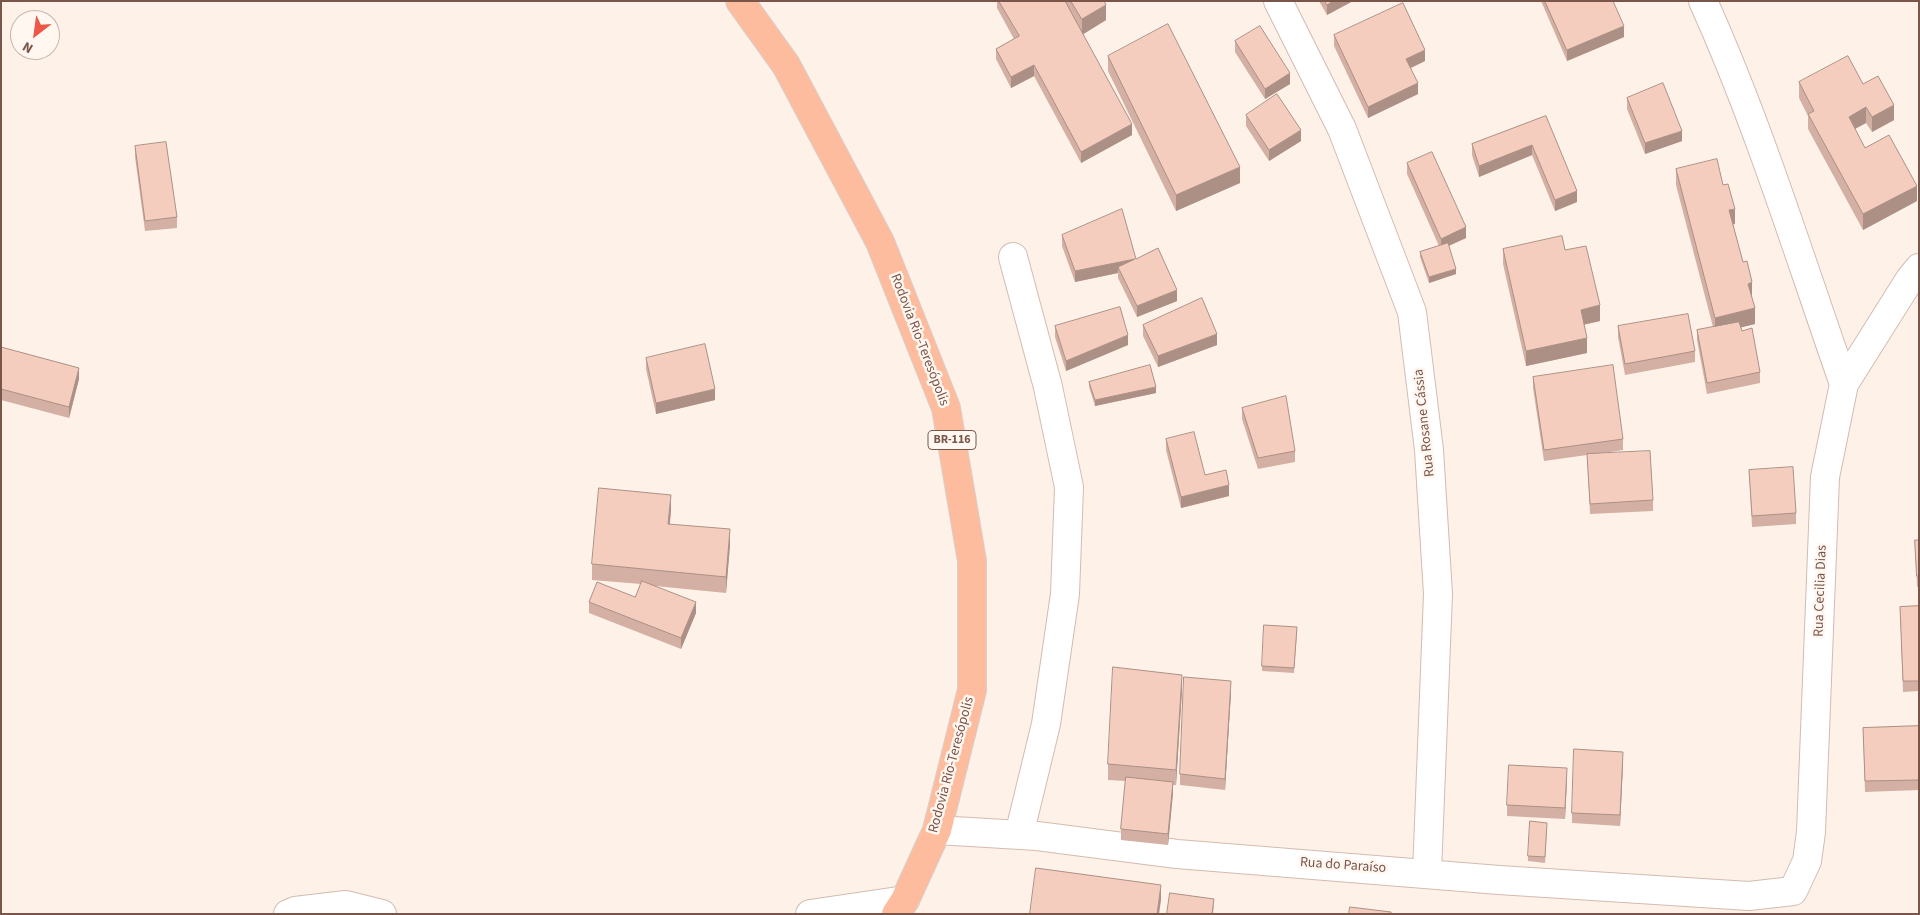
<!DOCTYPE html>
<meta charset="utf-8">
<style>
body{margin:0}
#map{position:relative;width:1920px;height:915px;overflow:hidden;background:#fef2e8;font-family:"Source Sans 3",sans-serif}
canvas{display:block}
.frame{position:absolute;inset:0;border:2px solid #7a554a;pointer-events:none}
.north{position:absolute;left:10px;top:10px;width:50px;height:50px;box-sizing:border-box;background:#fff7f0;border:1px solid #cab6ae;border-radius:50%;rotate:210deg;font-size:14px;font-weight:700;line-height:20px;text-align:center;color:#7a554a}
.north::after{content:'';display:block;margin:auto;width:18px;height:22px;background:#ed5747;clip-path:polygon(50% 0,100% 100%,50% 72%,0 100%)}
</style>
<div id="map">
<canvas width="1920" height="915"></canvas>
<div class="frame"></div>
<div class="north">N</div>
</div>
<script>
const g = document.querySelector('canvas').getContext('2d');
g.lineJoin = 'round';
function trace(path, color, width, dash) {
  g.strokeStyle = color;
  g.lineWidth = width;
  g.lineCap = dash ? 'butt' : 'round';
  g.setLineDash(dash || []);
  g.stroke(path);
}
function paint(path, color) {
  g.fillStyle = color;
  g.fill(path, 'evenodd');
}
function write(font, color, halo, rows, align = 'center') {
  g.font = font + ' "Source Sans 3",sans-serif';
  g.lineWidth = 5;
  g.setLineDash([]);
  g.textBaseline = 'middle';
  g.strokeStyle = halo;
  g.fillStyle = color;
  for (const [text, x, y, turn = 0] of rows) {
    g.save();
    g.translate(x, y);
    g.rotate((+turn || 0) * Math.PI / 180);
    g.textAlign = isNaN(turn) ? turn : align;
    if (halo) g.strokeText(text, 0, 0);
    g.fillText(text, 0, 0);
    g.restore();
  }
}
const minor = new Path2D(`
 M 1278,1 L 1342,129 L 1412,312 L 1429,450 L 1438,594 L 1427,873
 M 1703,1 C 1759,125 1799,256 1844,384
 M 1013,257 L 1048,387 L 1069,487 L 1065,594 L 1046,724 L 1019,835
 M 937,830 L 1037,836 L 1177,854 L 1499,880 L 1749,896 L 1793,891 L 1807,861 L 1811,832 L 1825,477 L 1844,384 L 1910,279 L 1919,268
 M 288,914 L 295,911 L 346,905 L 382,914
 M 810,914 L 905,900`);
const trunk = new Path2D(`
 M 740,1 L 786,65 L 880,242 L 946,408 L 972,561 L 972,690 L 937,830 L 905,900 L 896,914`);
trace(minor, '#d3bbaf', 30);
trace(trunk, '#dacfcc', 30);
trace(minor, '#fff', 28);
trace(trunk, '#fdbc9d', 28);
paint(new Path2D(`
 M 997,1 L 1104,1 L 1106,20 L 1083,34 L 1132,135 L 1081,163 L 1034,76 L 1011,88 L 996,59 L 996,49 L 1014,39 L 997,8 Z
 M 1319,1 L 1353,1 L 1327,15 Z
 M 1541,1 L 1613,1 L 1624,37 L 1567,61 Z
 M 1334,35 L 1425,61 L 1411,68 L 1418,94 L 1368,118 L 1334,46 Z
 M 1235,41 L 1290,84 L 1265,99 L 1235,52 Z
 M 1108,56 L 1240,183 L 1176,211 L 1108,71 Z
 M 1799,82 L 1863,84 L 1894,120 L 1872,132 L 1866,123 L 1855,129 L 1865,148 L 1917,201 L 1863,230 L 1808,129 L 1808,116 L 1799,98 Z
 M 1627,98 L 1682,141 L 1645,154 L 1627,109 Z
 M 1246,115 L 1301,141 L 1269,161 L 1246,126 Z
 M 1546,116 L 1577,202 L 1555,211 L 1532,155 L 1479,177 L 1472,155 L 1472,144 Z
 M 135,146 L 177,217 L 177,228 L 145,231 L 135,157 Z
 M 1407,163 L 1466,238 L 1449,246 L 1456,274 L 1429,283 L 1420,257 L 1420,252 L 1439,246 L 1407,174 Z
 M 1676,169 L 1723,185 L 1735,224 L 1733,224 L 1752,298 L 1755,324 L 1741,327 L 1742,331 L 1760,372 L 1760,383 L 1707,394 L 1697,340 L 1697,330 L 1713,327 L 1676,185 Z
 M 1062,235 L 1136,259 L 1177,301 L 1137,317 L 1118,278 L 1118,273 L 1075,282 L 1062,246 Z
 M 1503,249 L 1565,250 L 1600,321 L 1584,325 L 1587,353 L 1526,366 L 1503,264 Z
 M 1143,325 L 1217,345 L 1158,367 L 1143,336 Z
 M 1055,326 L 1128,345 L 1066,371 L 1055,337 Z
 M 1618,326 L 1695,351 L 1695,362 L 1625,375 L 1618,337 Z
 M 1,347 L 79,379 L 69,418 L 1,400 Z
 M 646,358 L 715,400 L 656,414 L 646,369 Z
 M 1533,377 L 1623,439 L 1623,450 L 1597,454 L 1653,500 L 1653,511 L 1590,514 L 1587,455 L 1544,461 L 1533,388 Z
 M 1089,382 L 1156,393 L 1095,406 L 1089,387 Z
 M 1242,408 L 1295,451 L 1295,462 L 1258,469 L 1242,419 Z
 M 1166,439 L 1205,475 L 1229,496 L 1181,508 L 1166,450 Z
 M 1749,470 L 1796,513 L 1796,524 L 1752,527 Z
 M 671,510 L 670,524 L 730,545 L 726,593 L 655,586 L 696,613 L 681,649 L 589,613 L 589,602 L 635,597 L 641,584 L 592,580 L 592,564 Z
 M 1915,540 L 1919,540 L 1919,587 L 1917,587 Z
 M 1919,606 L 1919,691 L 1903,692 L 1900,607 Z
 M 1297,632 L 1294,673 L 1262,671 L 1262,666 Z
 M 1182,690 L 1176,785 L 1173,785 L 1173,793 L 1168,845 L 1121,840 L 1121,829 L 1126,781 L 1108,780 L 1108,764 Z
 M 1231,692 L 1225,790 L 1180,785 L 1180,774 Z
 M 1919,726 L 1919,790 L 1865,792 L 1863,728 Z
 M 1623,763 L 1620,826 L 1572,823 L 1572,813 Z
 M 1567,779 L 1565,819 L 1507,816 L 1507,805 Z
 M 1547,828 L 1545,863 L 1528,861 L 1528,856 Z`), '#d3b0a3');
paint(new Path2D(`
 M 1333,1 L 1353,1 L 1327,15 L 1327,5 Z
 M 1106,5 L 1106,20 L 1082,35 L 1082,19 Z
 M 1624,26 L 1624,37 L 1567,61 L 1567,50 Z
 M 1425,50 L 1425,61 L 1406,70 L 1406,59 Z
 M 1034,65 L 1034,76 L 1011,88 L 1011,77 Z
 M 1290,73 L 1290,84 L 1265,99 L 1265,89 Z
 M 1418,83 L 1418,94 L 1368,118 L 1368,107 Z
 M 1894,105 L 1894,120 L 1872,132 L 1872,117 Z
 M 1866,107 L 1866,123 L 1849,132 L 1849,117 Z
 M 1132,124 L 1132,135 L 1081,163 L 1081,152 Z
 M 1301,130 L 1301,141 L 1269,161 L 1269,150 Z
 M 1682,131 L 1682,141 L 1645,154 L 1645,143 Z
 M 1532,145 L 1532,155 L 1479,177 L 1479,166 Z
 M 1240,167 L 1240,183 L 1176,211 L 1176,195 Z
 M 1917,186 L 1917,201 L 1863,230 L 1863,214 Z
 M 1577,191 L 1577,202 L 1555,211 L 1555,200 Z
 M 1735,209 L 1735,224 L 1729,225 L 1729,210 Z
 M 1466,227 L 1466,238 L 1441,249 L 1441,239 Z
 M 1135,259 L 1118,267 L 1118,273 L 1075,282 L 1075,271 Z
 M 1456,269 L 1456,274 L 1429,283 L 1429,277 Z
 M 1752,282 L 1752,298 L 1748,284 Z
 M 1177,290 L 1177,301 L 1137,317 L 1137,306 Z
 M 1600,305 L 1600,321 L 1581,325 L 1581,310 Z
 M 1755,308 L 1755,324 L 1715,334 L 1715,318 Z
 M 1217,334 L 1217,345 L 1158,367 L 1158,356 Z
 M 1128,335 L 1128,345 L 1066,371 L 1066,361 Z
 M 1587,338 L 1587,353 L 1526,366 L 1526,351 Z
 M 79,368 L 79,379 L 69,418 L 69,407 Z
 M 1156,387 L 1156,393 L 1095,406 L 1095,400 Z
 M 715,389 L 715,400 L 656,414 L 656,403 Z
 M 1229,485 L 1229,496 L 1181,508 L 1181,497 Z
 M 671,495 L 671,510 L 668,539 L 668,524 Z
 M 730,529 L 730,545 L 726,593 L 726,577 Z
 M 696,602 L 696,613 L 681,649 L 681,638 Z
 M 1182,675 L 1182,690 L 1176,785 L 1176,770 Z
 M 1231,681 L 1231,692 L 1225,790 L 1225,779 Z
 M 1623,752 L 1623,763 L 1620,826 L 1620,815 Z
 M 1567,768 L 1567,779 L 1565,819 L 1565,808 Z
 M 1173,782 L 1173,793 L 1168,845 L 1168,834 Z
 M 1161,885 L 1161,900 L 1159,914 L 1157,914 Z
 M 1214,899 L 1213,914 L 1212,914 Z`), '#ac9085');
const building = new Path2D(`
 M 999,1 L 1065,1 L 1132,124 L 1081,152 L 1034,65 L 1011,77 L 996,49 L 1019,36 Z
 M 1071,1 L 1104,1 L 1106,5 L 1082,19 Z
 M 1325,1 L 1333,1 L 1327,5 Z
 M 1545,1 L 1613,1 L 1624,26 L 1567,50 Z
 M 1403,3 L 1425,50 L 1406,59 L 1418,83 L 1368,107 L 1334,35 Z
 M 1168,24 L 1240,167 L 1176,195 L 1108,56 Z
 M 1260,26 L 1290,73 L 1265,89 L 1235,41 Z
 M 1848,56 L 1863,84 L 1878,76 L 1894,105 L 1872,117 L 1866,107 L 1849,117 L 1865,148 L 1889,135 L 1917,186 L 1863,214 L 1808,114 L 1814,111 L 1799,82 Z
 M 1663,83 L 1682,131 L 1645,143 L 1627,98 Z
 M 1277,94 L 1301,130 L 1269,150 L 1246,115 Z
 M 1546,116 L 1577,191 L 1555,200 L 1532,145 L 1479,166 L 1472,144 Z
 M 166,142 L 177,217 L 145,221 L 135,146 Z
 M 1432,152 L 1466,227 L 1441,239 L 1407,163 Z
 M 1717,159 L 1723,185 L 1728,184 L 1735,209 L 1729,210 L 1743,262 L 1747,261 L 1752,282 L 1748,284 L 1755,308 L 1715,318 L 1676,169 Z
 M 1122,209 L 1136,259 L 1158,248 L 1177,290 L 1137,306 L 1118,267 L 1135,259 L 1075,271 L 1062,235 Z
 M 1562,236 L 1565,250 L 1586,246 L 1600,305 L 1581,310 L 1587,338 L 1526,351 L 1503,249 Z
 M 1448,243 L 1456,269 L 1429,277 L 1420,252 Z
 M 1202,298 L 1217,334 L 1158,356 L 1143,325 Z
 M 1120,307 L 1128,335 L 1066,361 L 1055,326 Z
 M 1688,314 L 1695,351 L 1625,364 L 1618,326 Z
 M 1739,322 L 1742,331 L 1752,328 L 1760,372 L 1707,383 L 1697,330 Z
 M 705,344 L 715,389 L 656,403 L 646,358 Z
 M 1,347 L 79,368 L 69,407 L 1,389 Z
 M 1150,365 L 1156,387 L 1095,400 L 1089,382 Z
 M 1613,365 L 1623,439 L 1544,450 L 1533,377 Z
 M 1286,396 L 1295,451 L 1258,458 L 1242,408 Z
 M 1194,432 L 1205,475 L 1226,470 L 1229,485 L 1181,497 L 1166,439 Z
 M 1650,451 L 1653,500 L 1590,504 L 1587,454 Z
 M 1793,467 L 1796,513 L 1752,516 L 1749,470 Z
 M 599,488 L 671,495 L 668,524 L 730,529 L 726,577 L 592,564 Z
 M 1915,540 L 1919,540 L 1919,576 L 1917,576 Z
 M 642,581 L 696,602 L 681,638 L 589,602 L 597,582 L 635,597 Z
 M 1919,606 L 1919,681 L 1903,681 L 1900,607 Z
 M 1264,625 L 1297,627 L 1294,668 L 1262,666 Z
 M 1113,667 L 1182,675 L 1176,770 L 1108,764 Z
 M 1184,677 L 1231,681 L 1225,779 L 1180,774 Z
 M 1919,726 L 1919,780 L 1865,781 L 1863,728 Z
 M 1574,749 L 1623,752 L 1620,815 L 1572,813 Z
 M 1509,765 L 1567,768 L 1565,808 L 1507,805 Z
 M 1126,777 L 1173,782 L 1168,834 L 1121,829 Z
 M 1530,821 L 1547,823 L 1545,857 L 1528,856 Z
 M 1036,868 L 1161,885 L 1157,914 L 1030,914 Z
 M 1170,893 L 1214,899 L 1212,914 L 1167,914 Z
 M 1350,907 L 1391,912 L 1391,914 L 1349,914 Z`);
paint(building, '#f5cdbe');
trace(building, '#ac9085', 1);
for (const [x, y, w] of [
 [952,440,48]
]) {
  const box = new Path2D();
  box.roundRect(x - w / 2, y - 9.5, w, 19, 4);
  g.fillStyle = '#fff7f0';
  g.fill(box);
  trace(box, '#7a554a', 1);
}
write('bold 12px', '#7a554a', null, [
 ["BR-116",952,440]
]);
write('14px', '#7a554a', '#fff7f0', [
 ["Rodovia Rio-Teresópolis",919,340,69],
 ["Rua Rosane Cássia",1425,423,-96],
 ["Rua Cecilia Dias",1821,591,-88],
 ["Rodovia Rio-Teresópolis",952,765,-75],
 ["Rua do Paraíso",1343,866,4]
]);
</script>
